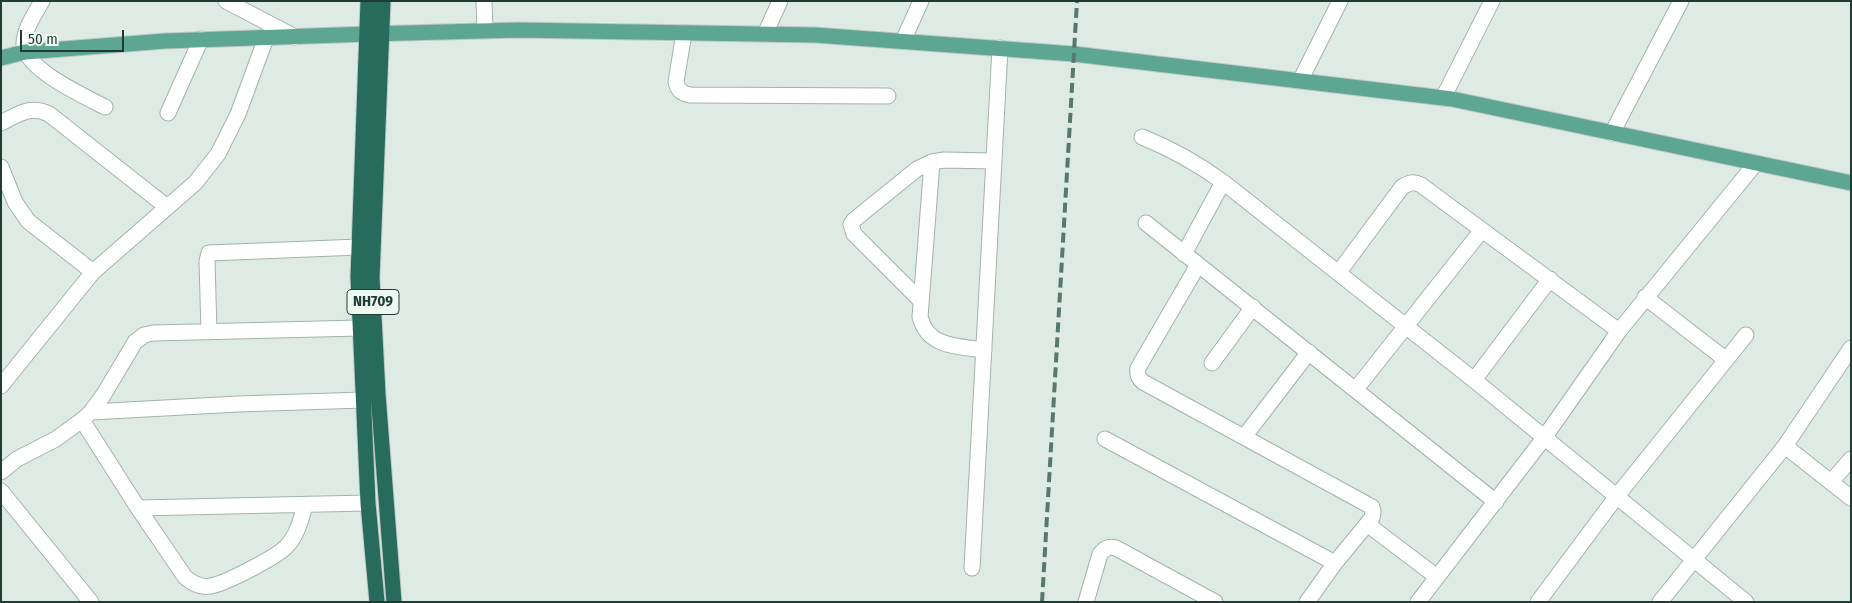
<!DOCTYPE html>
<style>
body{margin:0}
#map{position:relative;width:1852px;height:603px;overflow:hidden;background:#deebe5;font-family:"Fira Sans Condensed",sans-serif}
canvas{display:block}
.frame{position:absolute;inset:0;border:2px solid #1e3c33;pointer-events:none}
.scale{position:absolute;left:20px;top:30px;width:104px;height:22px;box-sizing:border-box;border:2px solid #1e3c33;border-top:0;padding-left:6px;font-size:15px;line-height:18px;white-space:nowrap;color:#1e3c33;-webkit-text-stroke:4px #eef8f3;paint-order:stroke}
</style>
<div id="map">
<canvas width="1852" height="603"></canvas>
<div class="frame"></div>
<div class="scale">50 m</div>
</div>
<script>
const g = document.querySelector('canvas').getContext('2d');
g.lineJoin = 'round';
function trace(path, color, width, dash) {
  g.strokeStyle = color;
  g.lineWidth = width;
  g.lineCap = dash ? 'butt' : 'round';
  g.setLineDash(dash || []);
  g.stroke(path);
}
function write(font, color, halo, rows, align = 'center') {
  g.font = font + ' "Fira Sans Condensed",sans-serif';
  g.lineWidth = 4.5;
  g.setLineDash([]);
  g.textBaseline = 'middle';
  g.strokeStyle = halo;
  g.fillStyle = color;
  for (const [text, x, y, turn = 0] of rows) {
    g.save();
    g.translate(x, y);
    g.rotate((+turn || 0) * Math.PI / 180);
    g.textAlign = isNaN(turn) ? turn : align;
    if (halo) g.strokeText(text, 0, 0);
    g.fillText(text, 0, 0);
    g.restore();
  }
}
const minor = new Path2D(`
 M 42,1 C 35,14 24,29 24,44 C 24,69 84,96 105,107
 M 226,1 L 295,37
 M 484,1 L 485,31
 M 684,33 L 676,82 C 678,91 682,93 690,95 L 888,96
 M 765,34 L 780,1
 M 903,41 L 921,1
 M 1300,81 L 1340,1
 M 1443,98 L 1492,1
 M 168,113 L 201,39
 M 1,123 C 19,114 30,105 49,114 L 167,207
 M 1612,133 L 1681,1
 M 1142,137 C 1172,149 1197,163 1223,182 L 1474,380 L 1746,602
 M 1,167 L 15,202 L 28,221 L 93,272
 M 1146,223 L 1496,502
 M 1184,254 L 1223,182
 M 1198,265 L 1138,368 C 1137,374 1138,378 1143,382 L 1372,507 L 1373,512 L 1372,518 L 1335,563 L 1307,602
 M 1339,272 L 1402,187 C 1409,183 1413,181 1421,185 L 1619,331
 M 1645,297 L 1725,359
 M 921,301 L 854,234 L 851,224 L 854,220 L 917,169 L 932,162
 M 209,332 L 207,261 L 209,253 L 359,247
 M 984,350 C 958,346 928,348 920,317 L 932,162 L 944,160 L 994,161
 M 1212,363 L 1253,307
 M 1474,380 L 1550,279
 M 1,386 L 93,272 L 195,183 L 218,154 L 238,114 L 266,38
 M 1356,389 L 1482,230
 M 91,412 L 238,404 L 363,400
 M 82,420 L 138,508 L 368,503
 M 1244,437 L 1309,352
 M 1105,439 L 1335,563
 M 1785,446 L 1851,498
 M 1,472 L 17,459 L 56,439 L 82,420 L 91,412 L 104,394 L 135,342 L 144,335 L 153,333 L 360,328
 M 1831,482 L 1851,459
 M 1,491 L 91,602
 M 138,508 L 185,577 C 192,583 200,588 210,586 C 223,585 276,557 286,547 C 297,536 301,520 305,505
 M 1367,524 L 1437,577
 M 972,568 L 1000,48
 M 1086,602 L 1100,554 C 1105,548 1108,546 1116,548 L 1215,602
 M 1418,602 L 1544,438 L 1619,331 L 1756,163
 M 1538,602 L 1617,496 L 1746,335
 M 1660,602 L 1785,446 L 1851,348`);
const major = new Path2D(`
 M 1,58 L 25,52 L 165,41 L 368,34 L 518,30 L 815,35 L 1074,54 L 1452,99 L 1851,183`);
const highway = new Path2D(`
 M 368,1 L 358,277 L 368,503 L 377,602
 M 383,1 L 372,278 L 378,394 L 394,602`);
trace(minor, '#a1b3ac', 17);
trace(major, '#c0c8c6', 17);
trace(highway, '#c0c8c6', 17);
trace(minor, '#fff', 15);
trace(major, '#5da691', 15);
trace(highway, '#266b5b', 15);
trace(new Path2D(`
 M 1042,602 L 1077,1`), '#57786f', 4, [10, 5]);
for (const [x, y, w] of [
 [373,302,52]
]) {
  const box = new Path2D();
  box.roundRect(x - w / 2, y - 12.5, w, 25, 4);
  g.fillStyle = '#eef8f3';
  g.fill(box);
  trace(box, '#1e3c33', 1);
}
write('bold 15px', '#1e3c33', null, [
 ["NH709",373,302]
]);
</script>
